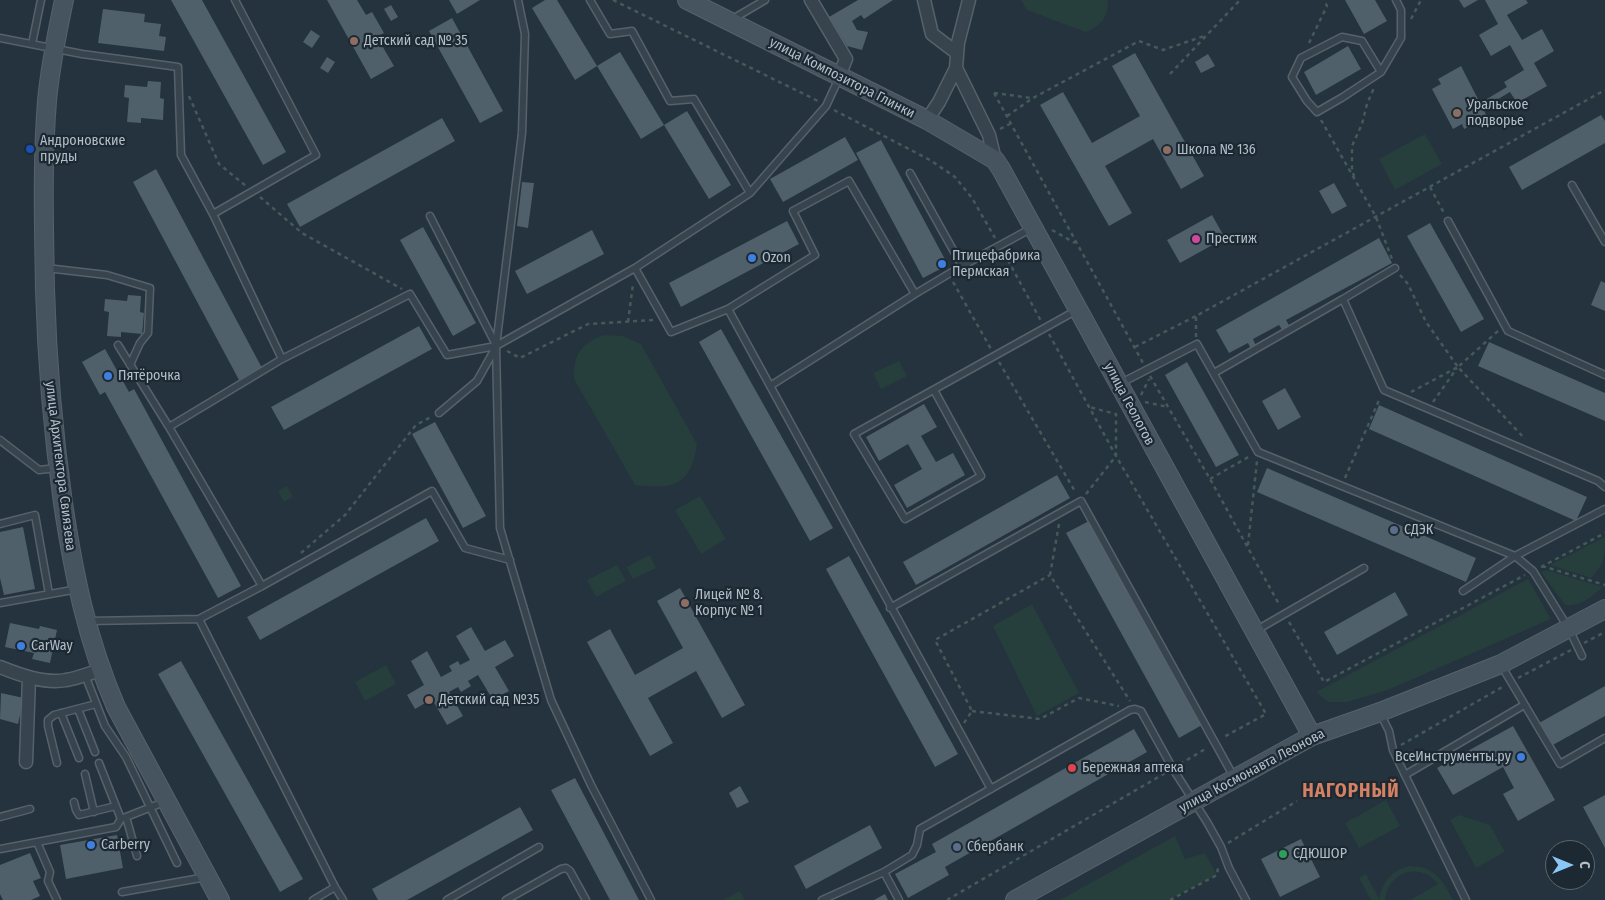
<!DOCTYPE html>
<meta charset="utf-8">
<style>
body{margin:0}
#map{position:relative;width:1605px;height:900px;overflow:hidden;background:#24333d;font-family:"Fira Sans Condensed",sans-serif}
canvas{display:block}
.north{position:absolute;left:1545px;top:840px;width:50px;height:50px;box-sizing:border-box;background:#1d2932;border:1px solid #59656e;border-radius:50%;rotate:90deg;font-size:14px;font-weight:700;line-height:20px;text-align:center;color:#b3bfc8}
.north::after{content:'';display:block;margin:auto;width:18px;height:22px;background:#8ac7f7;clip-path:polygon(50% 0,100% 100%,50% 72%,0 100%)}
</style>
<div id="map">
<canvas width="1605" height="900"></canvas>
<div class="north">С</div>
</div>
<script>
const g = document.querySelector('canvas').getContext('2d');
g.lineJoin = 'round';
function paint(path, color) {
  g.fillStyle = color;
  g.fill(path, 'evenodd');
}
function trace(path, color, width, dash) {
  g.strokeStyle = color;
  g.lineWidth = width;
  g.lineCap = dash ? 'butt' : 'round';
  g.setLineDash(dash || []);
  g.stroke(path);
}
function write(font, color, halo, rows, align = 'center') {
  g.font = font + ' "Fira Sans Condensed",sans-serif';
  g.lineWidth = 4.5;
  g.setLineDash([]);
  g.textBaseline = 'middle';
  g.strokeStyle = halo;
  g.fillStyle = color;
  for (const [text, x, y, turn = 0] of rows) {
    g.save();
    g.translate(x, y);
    g.rotate((+turn || 0) * Math.PI / 180);
    g.textAlign = isNaN(turn) ? turn : align;
    if (halo) g.strokeText(text, 0, 0);
    g.fillText(text, 0, 0);
    g.restore();
  }
}
paint(new Path2D(`
 M 1021,0 L 1108,0 C 1109,16 1101,27 1085,32 L 1027,10 Z
 M 1425,134 L 1442,164 L 1395,190 L 1379,159 Z
 M 604,335 L 623,336 L 641,344 L 697,444 C 691,486 673,490 635,485 L 574,379 C 573,355 581,343 604,335 Z
 M 899,361 L 907,376 L 881,389 L 873,373 Z
 M 287,486 L 293,497 L 284,502 L 278,491 Z
 M 700,496 L 726,539 L 701,554 L 675,510 Z
 M 1605,537 C 1605,559 1605,563 1591,578 L 1550,565 Z
 M 650,555 L 656,568 L 633,579 L 626,567 Z
 M 617,565 L 626,581 L 596,597 L 587,580 Z
 M 1546,570 L 1603,587 C 1591,597 1581,607 1565,605 L 1541,572 Z
 M 1528,579 L 1551,619 L 1388,690 L 1347,702 L 1328,702 L 1316,692 Z
 M 1032,604 L 1079,693 L 1037,716 L 993,626 Z
 M 386,665 L 396,684 L 365,701 L 355,682 Z
 M 1386,800 L 1400,826 L 1359,848 L 1345,823 Z
 M 1459,815 L 1490,825 L 1505,852 L 1476,868 L 1450,820 Z
 M 1175,836 L 1185,859 L 1205,853 L 1217,875 L 1168,900 L 1060,900 Z
 M 1409,866 C 1435,866 1442,879 1453,900 L 1410,900 L 1438,884 C 1420,861 1388,872 1385,900 L 1371,900 L 1359,878 L 1366,874 L 1379,899 C 1383,881 1391,871 1409,866 Z
 M 740,891 L 745,900 L 723,900 Z`), '#263e3c');
paint(new Path2D(`
 M 171,0 L 202,0 L 286,152 L 263,165 Z
 M 327,0 L 357,0 L 366,15 L 372,12 L 384,33 L 377,37 L 394,66 L 371,79 Z
 M 449,0 L 480,0 L 457,14 Z
 M 545,0 L 557,0 L 597,66 L 575,80 L 532,8 Z
 M 858,0 L 893,0 L 864,19 L 861,15 L 852,21 L 857,30 L 868,32 L 862,50 L 847,46 L 829,17 Z
 M 1345,0 L 1375,0 L 1387,21 L 1364,34 Z
 M 1459,0 L 1478,0 L 1464,8 Z
 M 1485,0 L 1526,0 L 1528,3 L 1507,15 L 1522,40 L 1542,29 L 1554,51 L 1534,63 L 1547,86 L 1517,103 L 1510,92 L 1483,108 L 1487,117 L 1464,129 L 1462,124 L 1453,129 L 1432,89 L 1441,84 L 1438,79 L 1461,66 L 1480,103 L 1507,87 L 1504,82 L 1524,70 L 1510,45 L 1491,56 L 1479,35 L 1498,24 Z
 M 391,5 L 398,17 L 391,21 L 384,9 Z
 M 103,9 L 145,14 L 144,22 L 161,24 L 159,36 L 166,37 L 164,51 L 98,43 Z
 M 452,18 L 503,111 L 480,123 L 429,31 Z
 M 311,30 L 320,36 L 312,48 L 303,42 Z
 M 1348,46 L 1361,69 L 1316,95 L 1304,72 Z
 M 620,52 L 664,125 L 687,111 L 731,185 L 709,199 L 664,125 L 641,139 L 597,66 Z
 M 1135,53 L 1204,176 L 1181,189 L 1153,139 L 1105,166 L 1132,213 L 1109,226 L 1040,105 L 1063,92 L 1092,143 L 1140,116 L 1112,66 Z
 M 1208,54 L 1215,66 L 1201,73 L 1195,62 Z
 M 327,57 L 335,62 L 328,73 L 320,68 Z
 M 148,81 L 161,82 L 160,98 L 164,99 L 163,120 L 141,118 L 141,123 L 127,122 L 129,98 L 124,97 L 125,85 L 147,87 Z
 M 1601,115 L 1605,121 L 1605,143 L 1522,190 L 1509,167 Z
 M 442,118 L 455,141 L 300,227 L 287,204 Z
 M 845,137 L 858,160 L 783,202 L 770,179 Z
 M 881,140 L 948,265 L 923,278 L 856,153 Z
 M 156,169 L 262,368 L 239,380 L 133,182 Z
 M 522,182 L 534,183 L 528,228 L 517,226 Z
 M 1334,183 L 1347,206 L 1332,214 L 1319,191 Z
 M 1212,215 L 1225,238 L 1180,263 L 1167,240 Z
 M 787,221 L 799,244 L 681,307 L 669,283 Z
 M 1430,223 L 1484,319 L 1461,332 L 1407,236 Z
 M 423,227 L 476,323 L 453,336 L 400,240 Z
 M 592,230 L 604,254 L 527,294 L 515,271 Z
 M 1379,238 L 1392,263 L 1286,320 L 1290,327 L 1283,331 L 1279,325 L 1253,339 L 1256,346 L 1251,349 L 1248,343 L 1229,353 L 1216,330 Z
 M 1601,281 L 1605,283 L 1605,311 L 1591,305 Z
 M 128,295 L 141,296 L 140,312 L 144,313 L 142,334 L 121,332 L 121,337 L 107,336 L 109,312 L 104,311 L 105,299 L 127,301 Z
 M 419,326 L 432,349 L 284,430 L 271,407 Z
 M 721,329 L 833,528 L 810,541 L 699,342 Z
 M 1489,342 L 1605,393 L 1605,421 L 1478,366 Z
 M 105,349 L 129,392 L 134,389 L 241,586 L 218,598 L 105,392 L 100,395 L 82,362 Z
 M 1187,362 L 1239,455 L 1216,467 L 1165,375 Z
 M 1285,388 L 1301,417 L 1278,430 L 1262,401 Z
 M 924,404 L 937,427 L 921,436 L 936,462 L 953,453 L 965,475 L 907,508 L 894,485 L 922,469 L 908,444 L 879,461 L 866,437 Z
 M 1379,405 L 1587,497 L 1576,521 L 1369,429 Z
 M 435,422 L 486,516 L 463,528 L 412,434 Z
 M 1267,468 L 1476,558 L 1466,582 L 1257,492 Z
 M 1057,475 L 1070,498 L 916,585 L 903,562 Z
 M 426,518 L 439,541 L 260,640 L 247,617 Z
 M 1089,521 L 1202,725 L 1179,738 L 1066,533 Z
 M 23,527 L 35,589 L 4,595 L 0,578 L 0,532 Z
 M 849,556 L 958,754 L 935,767 L 826,569 Z
 M 680,588 L 745,705 L 722,718 L 696,671 L 648,698 L 673,743 L 650,756 L 587,642 L 610,629 L 635,675 L 683,648 L 657,601 Z
 M 1395,592 L 1408,615 L 1337,655 L 1324,632 Z
 M 10,623 L 39,629 L 40,626 L 57,630 L 50,663 L 32,659 L 34,653 L 5,647 Z
 M 471,627 L 485,651 L 505,640 L 514,656 L 495,667 L 509,691 L 493,700 L 478,675 L 468,681 L 471,686 L 461,692 L 458,687 L 449,692 L 463,716 L 447,725 L 432,699 L 415,709 L 407,695 L 424,685 L 411,661 L 427,651 L 441,677 L 452,671 L 449,666 L 458,661 L 460,665 L 470,660 L 456,636 Z
 M 181,661 L 303,879 L 280,892 L 158,674 Z
 M 1605,686 L 1605,716 L 1551,746 L 1539,723 Z
 M 1,693 L 24,698 L 18,724 L 0,719 Z
 M 1513,726 L 1555,800 L 1518,821 L 1503,794 L 1514,788 L 1503,767 L 1453,795 L 1437,768 Z
 M 1134,729 L 1147,752 L 945,867 L 949,875 L 908,898 L 895,874 L 936,852 L 932,844 Z
 M 575,778 L 639,900 L 610,900 L 551,790 Z
 M 740,786 L 749,802 L 737,808 L 729,793 Z
 M 1605,795 L 1605,848 L 1583,807 Z
 M 520,807 L 533,830 L 407,900 L 378,900 L 372,889 Z
 M 870,825 L 882,848 L 806,889 L 794,866 Z
 M 117,835 L 123,868 L 66,879 L 60,845 Z
 M 1301,839 L 1320,877 L 1280,897 L 1261,859 Z
 M 30,853 L 41,878 L 33,881 L 40,896 L 31,900 L 3,900 L 0,894 L 0,865 Z
 M 885,894 L 888,900 L 874,900 Z`), '#4f606a');
const lane = new Path2D(`
 M 518,0 L 525,34 L 522,133 L 496,346 L 500,528 L 551,700 L 591,785 L 651,900
 M 590,0 L 610,34 L 632,31 L 670,101 L 694,99 L 750,193
 M 731,20 L 765,0
 M 0,38 L 82,54 L 178,67 L 181,155 L 213,214 L 316,155 L 235,0
 M 32,44 L 41,0
 M 1381,72 L 1362,41 L 1342,37 L 1301,58 L 1292,77 L 1307,101 L 1317,112 L 1343,97 L 1381,72 L 1401,38 L 1401,10 L 1396,0
 M 910,173 L 962,266
 M 1572,185 L 1605,242
 M 430,216 L 496,345
 M 1448,221 L 1508,331 L 1605,375
 M 46,268 L 107,275 L 150,288 L 148,333 L 140,343 L 130,365
 M 635,268 L 671,332 L 728,309 L 815,255 L 793,211 L 849,181 L 915,294 L 962,266 L 1032,228
 M 1343,299 L 1395,268
 M 728,309 L 991,789
 M 118,345 L 169,427 L 282,359 L 213,214
 M 282,359 L 410,294 L 447,355 L 496,346 L 635,268 L 750,193 L 826,106 L 839,78
 M 1214,373 L 1343,299 L 1384,390 L 1598,481 L 1605,487
 M 1121,383 L 1197,344 L 1258,452 L 1515,556 L 1533,571 L 1569,629 L 1582,656
 M 770,386 L 915,294
 M 934,390 L 981,476 L 905,519 L 854,434 L 1077,310
 M 439,413 L 477,381 L 496,347
 M 169,427 L 262,586
 M 0,440 L 39,470 L 57,468
 M 0,524 L 35,515 L 49,594
 M 1463,591 L 1515,556 L 1605,509
 M 0,603 L 78,589
 M 890,608 L 1081,501 L 1235,779
 M 199,619 L 262,586 L 432,491 L 465,548 L 510,560
 M 89,621 L 199,619 L 335,887 L 313,900
 M 1255,631 L 1364,568
 M 1501,665 L 1560,764 L 1605,738
 M 85,675 L 105,726 L 126,757 L 177,863
 M 78,709 L 95,752
 M 61,713 L 79,758
 M 1380,713 L 1389,731 L 1393,750 L 1405,775 L 1466,900
 M 57,763 L 48,726 L 48,720 L 54,715 L 96,704
 M 99,763 L 121,819
 M 85,774 L 94,812
 M 1405,775 L 1524,705
 M 74,802 L 76,810 L 79,815 L 116,806
 M 0,817 L 30,809
 M 126,817 L 137,856
 M 37,842 L 50,872 L 48,881 L 57,900
 M 0,849 L 116,827 L 121,819 L 164,802
 M 884,872 L 899,900
 M 335,887 L 343,900
 M 122,892 L 206,877
 M 447,900 L 539,847
 M 506,900 L 561,869 L 566,868 L 570,871 L 586,900
 M 822,900 L 884,872 L 912,855 L 917,845 L 920,829 L 1130,710 L 1135,709 L 1141,711 L 1173,769 L 1207,822 L 1221,847 L 1229,868 L 1246,900`);
const street = new Path2D(`
 M 811,0 L 846,59 L 839,76
 M 924,0 L 932,34 L 957,53
 M 956,68 L 989,135 L 995,160
 M 927,120 L 939,102 L 956,68 L 958,43 L 969,0
 M 0,667 C 20,675 45,684 66,680 C 78,678 90,673 101,670
 M 26,762 L 29,677`);
const secondary = new Path2D(`
 M 64,0 C 57,33 50,67 47,101 C 42,163 44,226 45,289 C 47,361 53,432 63,503 C 74,576 87,640 116,707 L 220,900
 M 687,0 L 927,120 L 995,160 L 1001,169 L 1312,736
 M 1015,900 L 1312,736 L 1380,712 L 1501,664 L 1605,609`);
trace(lane, '#56626b', 9);
trace(street, '#56626b', 15);
trace(secondary, '#56626b', 20);
trace(new Path2D(`
 M 613,0 L 818,101
 M 1411,19 L 1421,0
 M 1309,43 L 1327,6 L 1324,0
 M 1170,74 L 1240,0
 M 994,93 L 1143,363
 M 994,93 L 1032,98
 M 189,96 L 219,164 L 246,186
 M 834,110 L 930,160 L 955,177 L 972,198 L 995,238
 M 1007,116 L 1033,98 L 1139,41 L 1163,50 L 1207,35
 M 1321,120 L 1376,217 L 1392,259
 M 1000,129 L 1010,124
 M 1354,177 L 1352,167 L 1352,146 L 1362,124 L 1367,104 L 1374,88
 M 1430,187 L 1444,213
 M 260,197 L 302,233 L 402,289
 M 1052,230 L 1075,243
 M 1004,253 L 1041,321
 M 1400,275 L 1408,284 L 1426,322 L 1458,367
 M 953,282 L 991,349
 M 628,322 L 633,284
 M 1498,331 L 1458,367 L 1525,439
 M 1049,334 L 1116,456 L 1266,714 L 1222,738
 M 1196,337 L 1196,316 L 1605,90
 M 1135,347 L 1196,316
 M 507,351 L 520,358 L 588,324 L 654,320
 M 999,362 L 1076,493
 M 1150,376 L 1210,479 L 1280,606
 M 1411,392 L 1458,367
 M 1141,395 L 1149,379
 M 1145,402 L 1168,407
 M 1433,402 L 1457,368
 M 1345,478 L 1380,398
 M 1210,479 L 1250,456
 M 1086,494 L 1116,456 L 1116,414 L 1089,407
 M 1059,524 L 1050,575 L 1130,701
 M 1248,545 L 1257,461
 M 301,553 L 345,515 L 416,425 L 431,417
 M 1542,566 L 1605,585
 M 1541,567 L 1605,533
 M 1289,622 L 1324,682 L 1525,575
 M 1584,643 L 1605,632
 M 1518,678 L 1571,650
 M 972,711 L 1040,719 L 1079,698 L 1119,706
 M 964,723 L 972,711 L 935,640 L 1050,575
 M 1401,745 L 1504,686
 M 1180,764 L 1207,748
 M 1228,843 L 1297,801
 M 947,900 L 1167,772
 M 1170,900 L 1217,875 L 1218,867`), '#445a59', 2.5, [4, 4]);
trace(lane, '#38444d', 6);
trace(street, '#38444d', 12);
trace(secondary, '#465460', 18);
for (const [x, y, r, color] of [
 [354,41,5,"#8d6e63"],
 [1457,113,5,"#8d6e63"],
 [30,149,5,"#1a4fb4"],
 [1167,150,5,"#8d6e63"],
 [1196,239,5,"#d1479c"],
 [752,258,5,"#3f7fe0"],
 [942,264,5,"#3f7fe0"],
 [108,376,5,"#3f7fe0"],
 [1394,530,5,"#5c6f8a"],
 [685,603,5,"#8d6e63"],
 [21,646,5,"#3f7fe0"],
 [429,700,5,"#8d6e63"],
 [1521,757,5,"#3f7fe0"],
 [1072,768,5,"#e0444e"],
 [91,845,5,"#3f7fe0"],
 [957,847,5,"#5c6f8a"],
 [1283,854,5,"#2e9e5b"]
]) {
  const dot = new Path2D();
  dot.arc(x, y, r, 0, 2 * Math.PI);
  g.fillStyle = color;
  g.fill(dot);
  trace(dot, '#1d2932', 2);
}
write('14px', '#b3bfc8', '#1d2932', [
 ["Детский сад № 35",364,41],
 ["Уральское",1467,105],
 ["подворье",1467,121],
 ["Андроновские",40,141],
 ["пруды",40,157],
 ["Школа № 136",1177,150],
 ["Престиж",1206,239],
 ["Птицефабрика",952,256],
 ["Пермская",952,272],
 ["Ozon",762,258],
 ["Пятёрочка",118,376],
 ["СДЭК",1404,530],
 ["Лицей № 8.",695,595],
 ["Корпус № 1",695,611],
 ["CarWay",31,646],
 ["Детский сад №35",439,700],
 ["ВсеИнструменты.ру",1511,757,"right"],
 ["Бережная аптека",1082,768],
 ["Carberry",101,845],
 ["Сбербанк",967,847],
 ["СДЮШОР",1293,854]
], 'left');
write('14px', '#b3bfc8', '#1d2932', [
 ["улица Композитора Глинки",842,78,27],
 ["улица Геологов",1129,404,62],
 ["улица Архитектора Свиязева",60,466,83],
 ["улица Космонавта Леонова",1252,771,-28]
]);
g.letterSpacing = '1px';
write('bold 19px', '#d38063', '#1d2932', [
 ["НАГОРНЫЙ",1351,792]
]);
g.letterSpacing = '0px';
</script>
